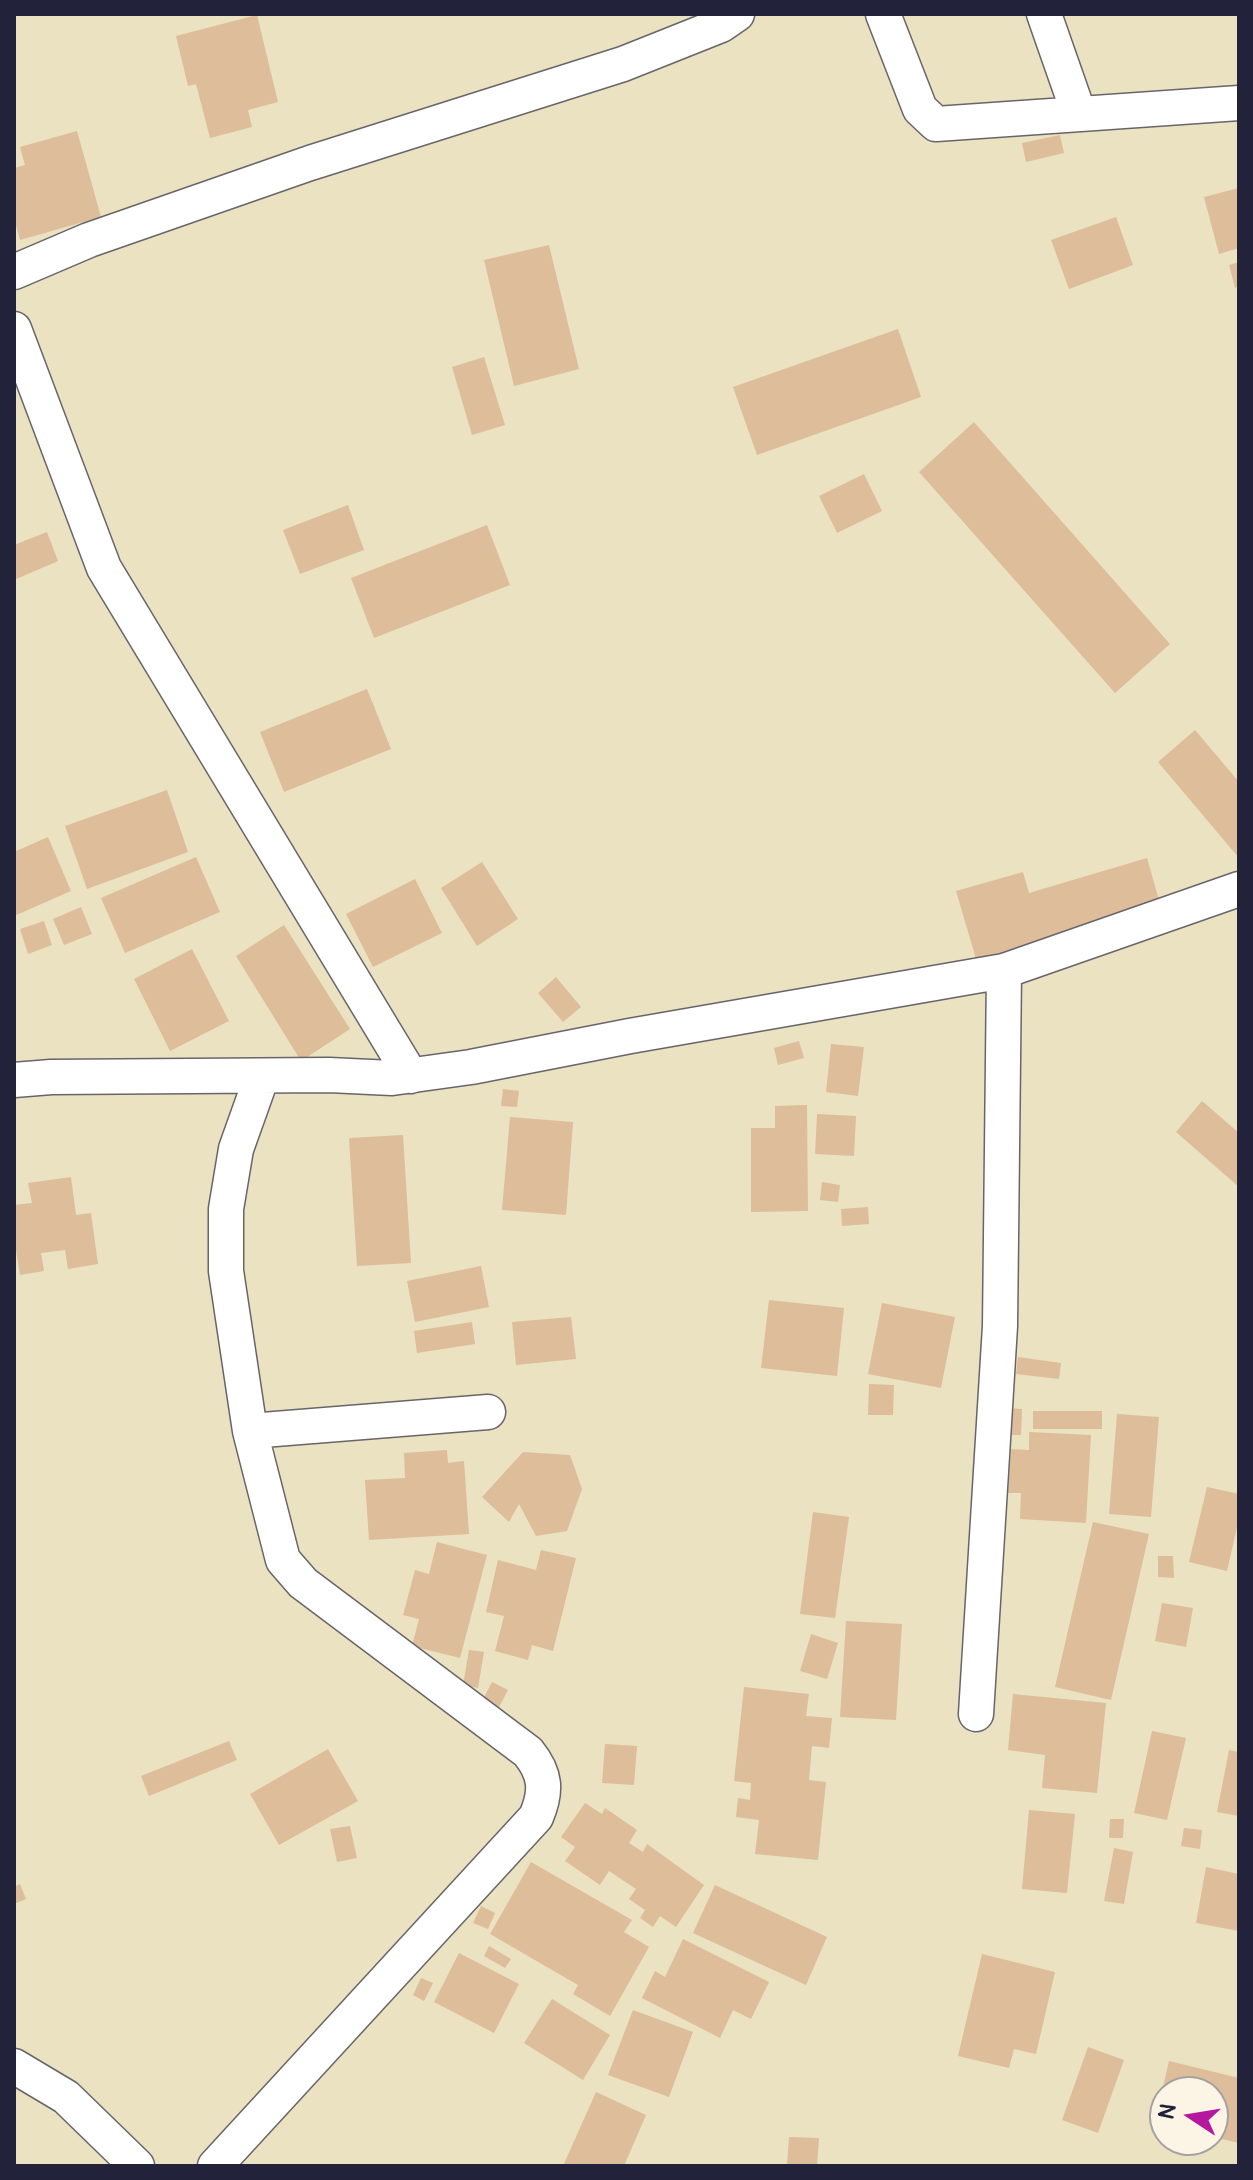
<!DOCTYPE html>
<style>
body{margin:0}
#map{position:relative;width:1253px;height:2180px;overflow:hidden;background:#eae2c0;font-family:Pangolin,sans-serif}
canvas{display:block}
.frame{position:absolute;inset:0;border:16px solid #22223b;pointer-events:none}
.north{position:absolute;left:1149px;top:2076px;width:80px;height:80px;box-sizing:border-box;background:#fcf5e5;border:2px solid #a5a1a1;border-radius:50%;rotate:282deg;font-size:22px;font-weight:700;line-height:32px;text-align:center;color:#22223b}
.north::after{content:'';display:block;margin:auto;width:28px;height:36px;background:#b5179e;clip-path:polygon(50% 0,100% 100%,50% 72%,0 100%)}
</style>
<div id="map">
<canvas width="1253" height="2180"></canvas>
<div class="frame"></div>
<div class="north">N</div>
</div>
<script>
const g = document.querySelector('canvas').getContext('2d');
g.lineJoin = 'round';
function paint(path, color) {
  g.fillStyle = color;
  g.fill(path, 'evenodd');
}
function trace(path, color, width, dash) {
  g.strokeStyle = color;
  g.lineWidth = width;
  g.lineCap = dash ? 'butt' : 'round';
  g.setLineDash(dash || []);
  g.stroke(path);
}
paint(new Path2D(`
 M 257,15 L 278,102 L 248,110 L 252,127 L 210,138 L 196,84 L 188,86 L 176,36 Z
 M 77,131 L 101,217 L 20,240 L 14,218 L 14,168 L 25,165 L 20,147 Z
 M 1060,135 L 1064,153 L 1026,162 L 1022,143 Z
 M 1239,188 L 1239,248 L 1219,254 L 1204,197 Z
 M 1116,217 L 1133,265 L 1069,289 L 1051,240 Z
 M 549,245 L 579,369 L 514,386 L 484,260 Z
 M 1239,262 L 1239,286 L 1235,288 L 1229,265 Z
 M 898,329 L 921,397 L 757,455 L 733,387 Z
 M 484,357 L 505,425 L 472,435 L 452,367 Z
 M 974,422 L 1170,644 L 1115,693 L 919,472 Z
 M 864,474 L 882,511 L 837,533 L 819,496 Z
 M 348,505 L 364,550 L 300,574 L 283,530 Z
 M 487,525 L 510,585 L 374,638 L 351,578 Z
 M 47,532 L 58,561 L 14,580 L 14,545 Z
 M 367,689 L 391,749 L 284,792 L 260,732 Z
 M 1195,730 L 1239,782 L 1239,858 L 1158,762 Z
 M 167,790 L 188,852 L 87,889 L 65,826 Z
 M 48,837 L 71,891 L 14,916 L 14,852 Z
 M 196,857 L 220,912 L 125,953 L 101,898 Z
 M 1147,858 L 1163,914 L 979,969 L 956,891 L 1023,872 L 1029,893 Z
 M 482,862 L 518,919 L 477,946 L 441,888 Z
 M 415,879 L 442,933 L 373,967 L 346,914 Z
 M 81,907 L 92,934 L 64,945 L 53,919 Z
 M 44,921 L 52,945 L 28,954 L 20,929 Z
 M 284,925 L 350,1029 L 301,1061 L 236,956 Z
 M 192,949 L 229,1021 L 170,1051 L 134,979 Z
 M 556,977 L 581,1007 L 563,1022 L 538,993 Z
 M 799,1041 L 804,1058 L 778,1065 L 774,1048 Z
 M 831,1044 L 864,1047 L 858,1096 L 826,1092 Z
 M 503,1089 L 519,1091 L 517,1107 L 501,1106 Z
 M 1202,1101 L 1239,1133 L 1239,1187 L 1176,1132 Z
 M 807,1105 L 808,1211 L 751,1212 L 751,1128 L 775,1128 L 775,1106 Z
 M 817,1114 L 856,1116 L 854,1156 L 815,1154 Z
 M 510,1117 L 573,1122 L 566,1215 L 502,1210 Z
 M 403,1135 L 411,1263 L 357,1266 L 349,1138 Z
 M 71,1177 L 76,1215 L 91,1213 L 98,1264 L 68,1269 L 65,1250 L 41,1253 L 44,1271 L 20,1275 L 14,1237 L 14,1205 L 32,1203 L 28,1183 Z
 M 822,1182 L 840,1185 L 838,1202 L 820,1200 Z
 M 868,1207 L 869,1224 L 842,1226 L 841,1209 Z
 M 481,1266 L 489,1307 L 415,1322 L 407,1281 Z
 M 769,1300 L 844,1308 L 837,1376 L 761,1368 Z
 M 882,1303 L 955,1317 L 941,1388 L 868,1374 Z
 M 571,1317 L 576,1359 L 516,1365 L 512,1322 Z
 M 472,1322 L 475,1344 L 417,1353 L 414,1331 Z
 M 1018,1357 L 1061,1363 L 1059,1379 L 1016,1374 Z
 M 869,1384 L 894,1385 L 893,1415 L 868,1415 Z
 M 1008,1408 L 1022,1409 L 1021,1435 L 1007,1435 Z
 M 1033,1411 L 1102,1411 L 1102,1429 L 1033,1429 Z
 M 1117,1414 L 1159,1417 L 1151,1517 L 1109,1514 Z
 M 1029,1432 L 1091,1435 L 1086,1523 L 1020,1519 L 1021,1493 L 1008,1493 L 1011,1449 L 1029,1450 Z
 M 447,1450 L 448,1463 L 464,1461 L 469,1534 L 369,1540 L 365,1480 L 405,1478 L 404,1453 Z
 M 523,1452 L 570,1455 L 582,1489 L 567,1531 L 536,1536 L 519,1504 L 509,1522 L 482,1497 Z
 M 1207,1487 L 1239,1494 L 1239,1519 L 1227,1571 L 1189,1562 Z
 M 813,1512 L 849,1517 L 835,1618 L 800,1614 Z
 M 1093,1522 L 1149,1534 L 1111,1700 L 1055,1687 Z
 M 437,1542 L 487,1555 L 460,1658 L 412,1646 L 419,1619 L 403,1615 L 415,1570 L 429,1574 Z
 M 541,1550 L 576,1558 L 553,1651 L 532,1645 L 528,1660 L 495,1651 L 504,1616 L 486,1612 L 498,1560 L 536,1570 Z
 M 1158,1556 L 1173,1556 L 1174,1578 L 1158,1577 Z
 M 1162,1603 L 1193,1608 L 1186,1647 L 1155,1641 Z
 M 846,1621 L 902,1624 L 896,1720 L 840,1717 Z
 M 811,1634 L 838,1643 L 827,1679 L 800,1671 Z
 M 469,1650 L 484,1652 L 478,1688 L 463,1685 Z
 M 492,1682 L 508,1690 L 498,1709 L 482,1701 Z
 M 744,1687 L 809,1694 L 806,1716 L 832,1718 L 829,1748 L 812,1746 L 809,1780 L 826,1782 L 818,1860 L 755,1854 L 759,1820 L 736,1817 L 738,1798 L 750,1800 L 751,1783 L 734,1781 Z
 M 1013,1694 L 1106,1703 L 1097,1793 L 1042,1788 L 1045,1755 L 1008,1750 Z
 M 1152,1731 L 1186,1738 L 1167,1820 L 1134,1813 Z
 M 229,1741 L 237,1760 L 149,1796 L 141,1776 Z
 M 605,1744 L 637,1746 L 634,1785 L 602,1783 Z
 M 328,1749 L 358,1801 L 279,1845 L 250,1794 Z
 M 1229,1750 L 1239,1752 L 1239,1816 L 1217,1812 Z
 M 585,1803 L 602,1814 L 605,1808 L 637,1830 L 629,1843 L 643,1852 L 647,1844 L 704,1885 L 676,1927 L 660,1916 L 653,1927 L 640,1918 L 645,1910 L 629,1899 L 636,1889 L 609,1871 L 600,1885 L 565,1861 L 575,1847 L 561,1837 Z
 M 1029,1810 L 1075,1814 L 1067,1893 L 1022,1889 Z
 M 1110,1819 L 1124,1819 L 1123,1838 L 1109,1838 Z
 M 350,1826 L 357,1858 L 337,1862 L 330,1829 Z
 M 1184,1828 L 1202,1830 L 1200,1849 L 1181,1846 Z
 M 1114,1848 L 1133,1852 L 1124,1904 L 1104,1901 Z
 M 531,1862 L 632,1920 L 624,1932 L 649,1947 L 610,2016 L 573,1994 L 578,1985 L 490,1934 Z
 M 1206,1867 L 1239,1874 L 1239,1931 L 1196,1923 Z
 M 20,1884 L 26,1899 L 14,1904 L 14,1887 Z
 M 715,1885 L 827,1937 L 806,1985 L 693,1933 Z
 M 481,1906 L 495,1913 L 488,1929 L 473,1923 Z
 M 683,1939 L 769,1982 L 751,2019 L 733,2010 L 720,2038 L 642,1998 L 655,1971 L 665,1977 Z
 M 489,1946 L 511,1959 L 505,1968 L 484,1956 Z
 M 459,1953 L 519,1984 L 494,2033 L 434,2002 Z
 M 982,1954 L 1055,1972 L 1036,2054 L 1014,2049 L 1009,2068 L 958,2056 Z
 M 421,1978 L 433,1983 L 424,2001 L 413,1995 Z
 M 552,1999 L 610,2035 L 583,2080 L 524,2043 Z
 M 633,2010 L 693,2032 L 669,2097 L 608,2075 Z
 M 1088,2047 L 1124,2060 L 1098,2133 L 1062,2120 Z
 M 1169,2061 L 1239,2078 L 1239,2143 L 1213,2137 L 1213,2092 L 1165,2092 L 1165,2125 L 1155,2122 Z
 M 596,2092 L 646,2115 L 624,2166 L 563,2166 Z
 M 789,2137 L 819,2138 L 817,2166 L 787,2166 Z`), '#debd9a');
const street = new Path2D(`
 M 883,14 L 920,109 L 936,124 L 1239,103
 M 1044,14 L 1079,114
 M 14,272 L 89,240 L 310,163 L 623,64 L 721,25 L 737,14
 M 14,329 L 104,568 L 411,1076
 M 14,1080 L 51,1077 L 329,1075 L 392,1078 L 471,1067 L 630,1036 L 1004,971 L 1239,889
 M 250,1431 L 488,1412
 M 976,1714 L 1000,1326 L 1004,971
 M 14,2066 L 66,2097 L 137,2166
 M 215,2166 L 536,1817 C 547,1791 546,1774 528,1752 L 303,1583 L 283,1560 L 250,1431 L 226,1271 L 226,1209 L 236,1149 L 262,1076`);
trace(street, '#68656a', 37);
trace(street, '#fff', 34);
</script>
